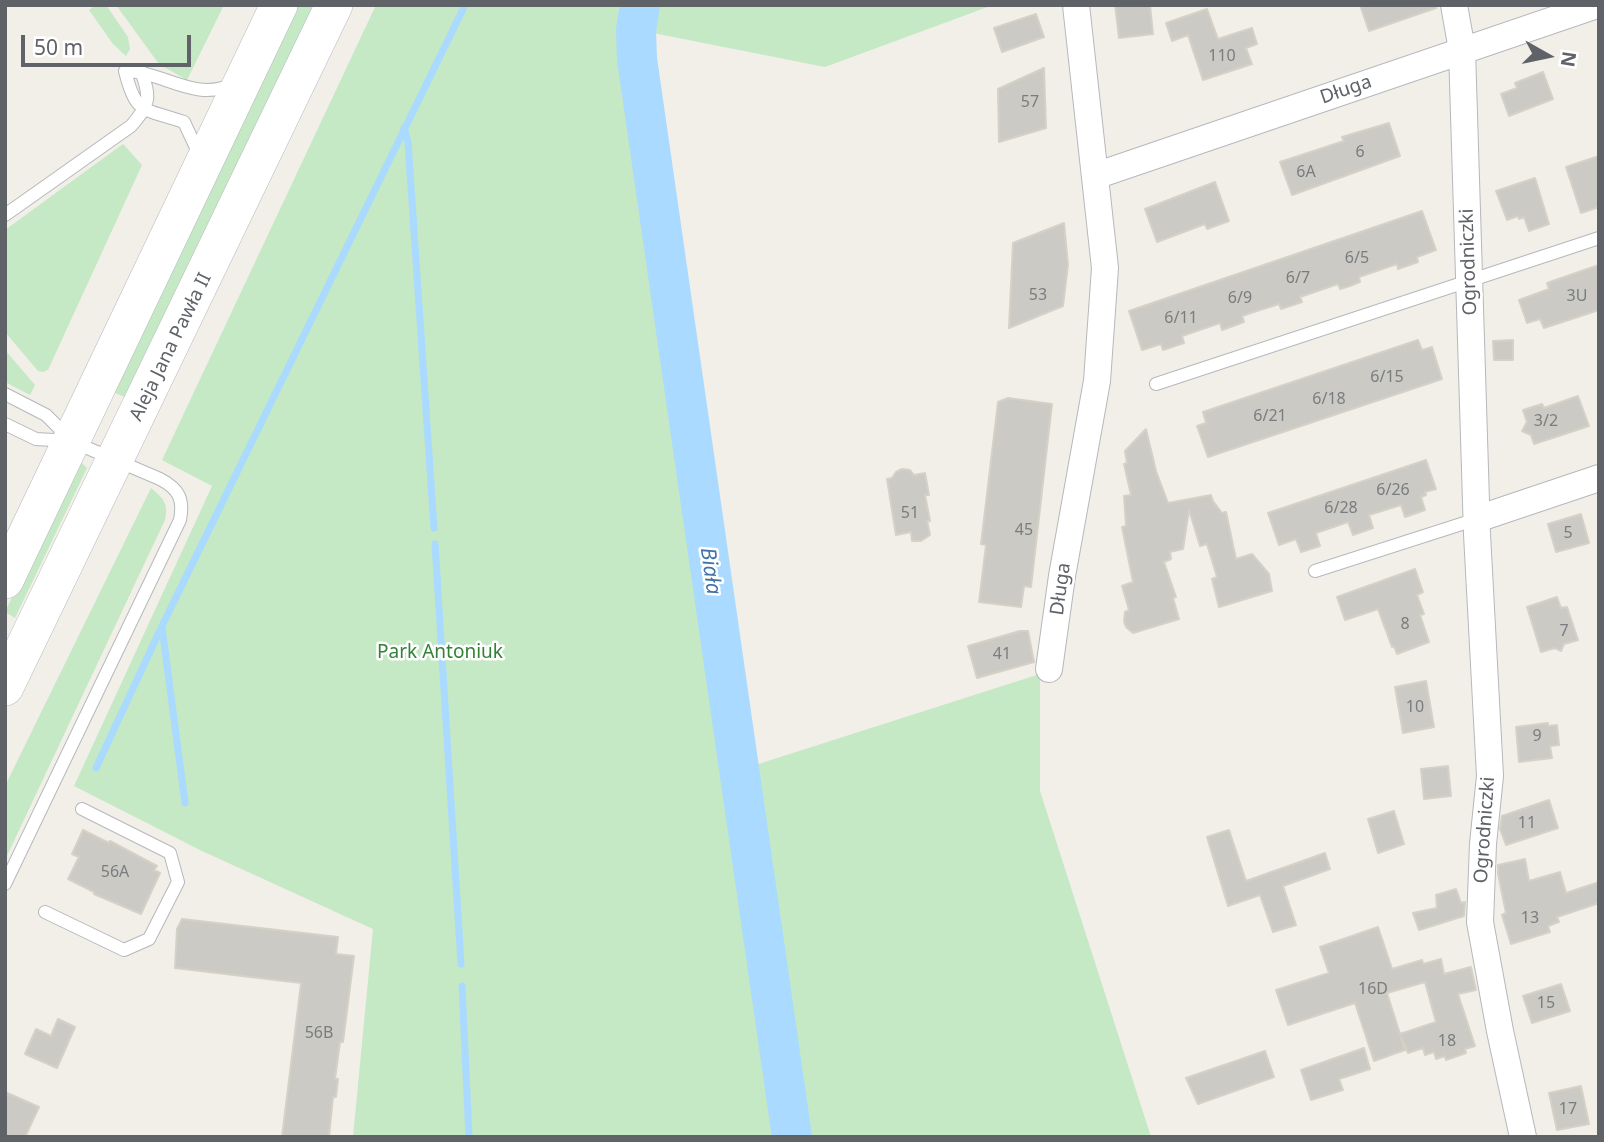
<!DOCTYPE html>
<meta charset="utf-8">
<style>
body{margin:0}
#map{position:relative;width:1604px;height:1142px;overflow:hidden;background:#f1efe8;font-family:"Noto Sans",sans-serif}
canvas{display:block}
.frame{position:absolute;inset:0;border:7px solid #5f6368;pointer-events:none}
.north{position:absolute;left:1513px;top:21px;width:70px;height:70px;-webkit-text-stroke:5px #fff;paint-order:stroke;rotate:99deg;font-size:19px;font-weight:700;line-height:28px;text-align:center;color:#5f6368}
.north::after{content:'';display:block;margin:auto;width:24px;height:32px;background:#5f6368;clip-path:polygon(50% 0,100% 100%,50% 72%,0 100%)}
.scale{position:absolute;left:21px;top:35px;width:170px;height:32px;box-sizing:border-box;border:4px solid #5f6368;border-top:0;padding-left:9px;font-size:21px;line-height:24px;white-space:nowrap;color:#5f6368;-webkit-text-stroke:5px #fff;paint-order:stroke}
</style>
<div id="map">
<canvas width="1604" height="1142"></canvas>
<div class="frame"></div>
<div class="north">N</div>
<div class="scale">50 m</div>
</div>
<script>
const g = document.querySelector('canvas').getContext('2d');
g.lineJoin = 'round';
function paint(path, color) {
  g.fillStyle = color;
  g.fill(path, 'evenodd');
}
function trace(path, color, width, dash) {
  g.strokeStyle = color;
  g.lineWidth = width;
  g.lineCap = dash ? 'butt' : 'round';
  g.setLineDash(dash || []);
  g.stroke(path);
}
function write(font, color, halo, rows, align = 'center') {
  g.font = font + ' "Noto Sans",sans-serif';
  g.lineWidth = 5;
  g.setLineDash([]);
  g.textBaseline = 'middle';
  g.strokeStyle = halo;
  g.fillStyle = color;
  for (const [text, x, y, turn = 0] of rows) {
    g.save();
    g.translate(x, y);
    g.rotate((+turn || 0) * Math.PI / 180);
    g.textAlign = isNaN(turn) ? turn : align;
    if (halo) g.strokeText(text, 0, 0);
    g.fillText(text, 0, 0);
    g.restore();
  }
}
paint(new Path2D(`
 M 96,5 L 106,5 L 128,37 L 130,49 L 126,56 L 113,44 L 89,10 Z
 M 116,5 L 224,5 L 187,80 L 159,64 Z
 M 294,5 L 319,5 L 131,400 L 109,390 Z
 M 376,5 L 634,5 L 632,18 L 631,59 L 792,1137 L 353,1137 L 373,929 L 202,851 L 74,786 L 212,486 L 162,460 Z
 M 654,5 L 993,5 L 825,67 L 648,32 Z
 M 123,144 L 142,165 L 48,370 L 43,372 L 38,371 L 5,332 L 5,230 Z
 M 5,350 L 35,385 L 30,395 L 5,382 Z
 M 82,463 L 87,468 L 15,618 L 5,612 L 75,466 Z
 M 151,488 C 163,498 169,504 165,520 L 5,860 L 5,786 Z
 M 1040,674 L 1040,791 L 1151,1137 L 804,1137 L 749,767 Z`), '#c5e8c5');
trace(new Path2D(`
 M 404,128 L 408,142 L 434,528
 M 435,544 L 461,964
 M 162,627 L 185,803
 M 96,768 L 162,626 L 465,5
 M 462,986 L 469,1137`), '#aadaff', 7);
trace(new Path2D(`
 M 640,5 L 636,30 L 637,59 L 792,1137`), '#aadaff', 40);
const building = new Path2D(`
 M 1115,5 L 1150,5 L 1153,34 L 1119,38 Z
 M 1360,5 L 1435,5 L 1436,8 L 1369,31 Z
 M 1207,9 L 1218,39 L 1252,28 L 1257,44 L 1246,48 L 1252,64 L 1203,80 L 1188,35 L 1172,41 L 1166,23 Z
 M 1036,14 L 1044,37 L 1002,52 L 994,28 Z
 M 1044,68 L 1046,128 L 999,142 L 998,89 Z
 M 1543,72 L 1553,99 L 1509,116 L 1501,94 L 1517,88 L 1515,83 Z
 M 1389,123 L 1400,156 L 1292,195 L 1280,162 L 1344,141 L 1342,137 Z
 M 1599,156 L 1599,207 L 1581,213 L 1566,167 Z
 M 1535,178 L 1549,224 L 1529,231 L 1524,217 L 1519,219 L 1518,216 L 1507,220 L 1496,191 Z
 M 1215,182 L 1229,221 L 1207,229 L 1205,224 L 1157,242 L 1145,209 Z
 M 1422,211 L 1436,250 L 1417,257 L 1418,262 L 1398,269 L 1397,264 L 1359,277 L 1360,282 L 1350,286 L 1340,289 L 1338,284 L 1300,297 L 1302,302 L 1281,309 L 1279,304 L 1260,310 L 1242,316 L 1244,322 L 1222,330 L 1220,323 L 1182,336 L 1184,343 L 1163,350 L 1161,344 L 1142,350 L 1129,311 Z
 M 1064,223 L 1068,265 L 1063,306 L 1009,328 L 1013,243 Z
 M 1599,265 L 1599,310 L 1544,328 L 1540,319 L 1527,323 L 1519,300 L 1549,289 L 1547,283 Z
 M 1418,340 L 1422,350 L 1432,347 L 1442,379 L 1208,457 L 1197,426 L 1206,423 L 1203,412 Z
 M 1513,340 L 1513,360 L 1494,360 L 1493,341 Z
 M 1578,396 L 1589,426 L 1534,444 L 1531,435 L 1522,431 L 1527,422 L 1523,410 L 1542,404 L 1544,408 Z
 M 1008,398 L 1052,404 L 1031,587 L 1024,586 L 1021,607 L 979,602 L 986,545 L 981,544 L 998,402 Z
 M 1146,429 L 1156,471 L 1168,503 L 1211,495 L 1213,501 L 1222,513 L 1226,512 L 1236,559 L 1252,554 L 1269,574 L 1272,591 L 1219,607 L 1212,579 L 1217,577 L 1207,544 L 1200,546 L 1189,510 L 1183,549 L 1170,552 L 1171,559 L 1164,562 L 1176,597 L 1173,598 L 1179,619 L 1133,633 L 1126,627 L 1124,621 L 1125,612 L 1129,610 L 1122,586 L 1133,582 L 1122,527 L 1126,526 L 1124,496 L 1131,495 L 1124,464 L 1127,463 L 1125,451 Z
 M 1426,460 L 1436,489 L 1425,492 L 1426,495 L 1421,497 L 1425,510 L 1405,517 L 1401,505 L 1369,515 L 1373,528 L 1353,535 L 1348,522 L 1316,533 L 1320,546 L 1301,552 L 1296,539 L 1279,545 L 1268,513 Z
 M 902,469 L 910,470 L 914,475 L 925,473 L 929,495 L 925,495 L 930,521 L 927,521 L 930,535 L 921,541 L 912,541 L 911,532 L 896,535 L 887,479 L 892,478 L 896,472 Z
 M 1581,514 L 1589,543 L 1556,552 L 1548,524 Z
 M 1415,569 L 1423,592 L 1417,595 L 1424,614 L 1420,615 L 1429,642 L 1397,654 L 1394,646 L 1392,647 L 1378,609 L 1345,620 L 1337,597 Z
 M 1557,597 L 1561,608 L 1567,607 L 1578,640 L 1564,644 L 1561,651 L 1555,648 L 1541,652 L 1527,607 Z
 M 1020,631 L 1028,631 L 1034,662 L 977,678 L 968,646 Z
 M 1426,681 L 1434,727 L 1403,733 L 1395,687 Z
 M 1548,723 L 1548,726 L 1557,725 L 1559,745 L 1550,746 L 1552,758 L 1519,762 L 1516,727 Z
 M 1448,766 L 1451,796 L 1424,799 L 1421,769 Z
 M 1549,800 L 1558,828 L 1506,845 L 1500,829 L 1502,816 Z
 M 1394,811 L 1404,844 L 1378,853 L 1368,819 Z
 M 83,830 L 109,843 L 110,841 L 157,866 L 154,870 L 160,873 L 141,914 L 94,894 L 94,892 L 68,879 L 79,857 L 72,854 Z
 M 1229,830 L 1246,881 L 1325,853 L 1330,869 L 1283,886 L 1296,925 L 1273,932 L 1260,895 L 1228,906 L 1207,837 Z
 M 1525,859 L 1529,881 L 1560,872 L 1566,893 L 1599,882 L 1599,903 L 1557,917 L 1559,922 L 1548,926 L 1550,932 L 1511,944 L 1502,915 L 1506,913 L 1498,874 L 1498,865 Z
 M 1456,889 L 1461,903 L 1465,902 L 1464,916 L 1419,930 L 1413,913 L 1437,908 L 1436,895 Z
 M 182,919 L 338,937 L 336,954 L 354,956 L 343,1042 L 340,1042 L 335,1079 L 338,1079 L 336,1097 L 333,1097 L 329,1137 L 282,1137 L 301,983 L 175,968 L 177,929 Z
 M 1378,927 L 1392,969 L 1422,960 L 1423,964 L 1441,959 L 1444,974 L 1471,967 L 1476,990 L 1458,994 L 1475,1046 L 1465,1049 L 1466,1053 L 1446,1060 L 1445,1056 L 1436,1059 L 1434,1052 L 1425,1055 L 1423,1048 L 1408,1053 L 1401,1037 L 1405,1050 L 1374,1061 L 1355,1003 L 1288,1025 L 1276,990 L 1329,973 L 1320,947 ZM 1425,982 L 1436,1022 L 1400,1034 L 1387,993 Z
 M 1561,984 L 1570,1011 L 1532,1023 L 1523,996 Z
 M 58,1019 L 75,1027 L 57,1068 L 25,1054 L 36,1029 L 51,1036 Z
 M 1364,1048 L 1370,1069 L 1339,1079 L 1343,1090 L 1311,1100 L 1301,1070 Z
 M 1265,1051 L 1274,1077 L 1198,1104 L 1186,1078 Z
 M 1581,1086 L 1589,1124 L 1557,1130 L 1549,1093 Z
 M 5,1092 L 39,1107 L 25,1137 L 5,1137 Z`);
paint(building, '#cccac5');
trace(building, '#d6d1c6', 2);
const lane = new Path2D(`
 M 199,154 L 184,122 C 144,108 136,116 125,71 C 162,71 196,103 232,84
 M 5,215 L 131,126 C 150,104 151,98 141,71
 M 1156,384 L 1599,238
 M 5,394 L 46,415 L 69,438
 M 5,424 L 36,439 L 71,441 L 160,479 C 179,489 184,499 180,520 L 5,884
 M 1315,571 L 1477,519
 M 45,912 L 124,950 L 149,939 L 178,882 L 170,853 L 82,809`);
const street = new Path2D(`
 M 1454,5 L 1462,50 L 1477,534 L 1490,776 L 1483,844 L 1480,922 L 1500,1031 L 1523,1137
 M 1095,176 L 1597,5
 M 1477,519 L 1599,478
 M 1049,669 L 1062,576 L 1097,381 L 1105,268 L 1076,5`);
const secondary = new Path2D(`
 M 5,580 L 279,5
 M 5,687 L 334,5`);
trace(lane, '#b5b8bc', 14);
trace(street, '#b5b8bc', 28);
trace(secondary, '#b6babf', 38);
trace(lane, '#fff', 12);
trace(street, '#fff', 26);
trace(secondary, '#fff', 37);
write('16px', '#7a7d7f', null, [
 ["110",1222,56],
 ["57",1030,102],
 ["6",1360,152],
 ["6A",1306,172],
 ["6/5",1357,258],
 ["6/7",1298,278],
 ["53",1038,295],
 ["3U",1577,296],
 ["6/9",1240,298],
 ["6/11",1181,318],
 ["6/15",1387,377],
 ["6/18",1329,399],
 ["6/21",1270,416],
 ["3/2",1546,421],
 ["6/26",1393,490],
 ["6/28",1341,508],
 ["51",910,513],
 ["45",1024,530],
 ["5",1568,533],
 ["8",1405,624],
 ["7",1564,631],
 ["41",1002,654],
 ["10",1415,707],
 ["9",1537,736],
 ["11",1527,823],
 ["56A",115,872],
 ["13",1530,918],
 ["16D",1373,989],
 ["15",1546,1003],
 ["56B",319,1033],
 ["18",1447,1041],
 ["17",1568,1109]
]);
write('19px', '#5f6368', '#fff', [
 ["Długa",1346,90,-19],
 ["Ogrodniczki",1469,262,-92],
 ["Aleja Jana Pawła II",171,347,-64],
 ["Długa",1061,589,-82],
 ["Ogrodniczki",1485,830,-86]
]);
write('19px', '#348238', '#fff', [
 ["Park Antoniuk",440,653]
]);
write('italic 21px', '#4174aa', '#fff', [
 ["Biała",710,571,82]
]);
</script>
